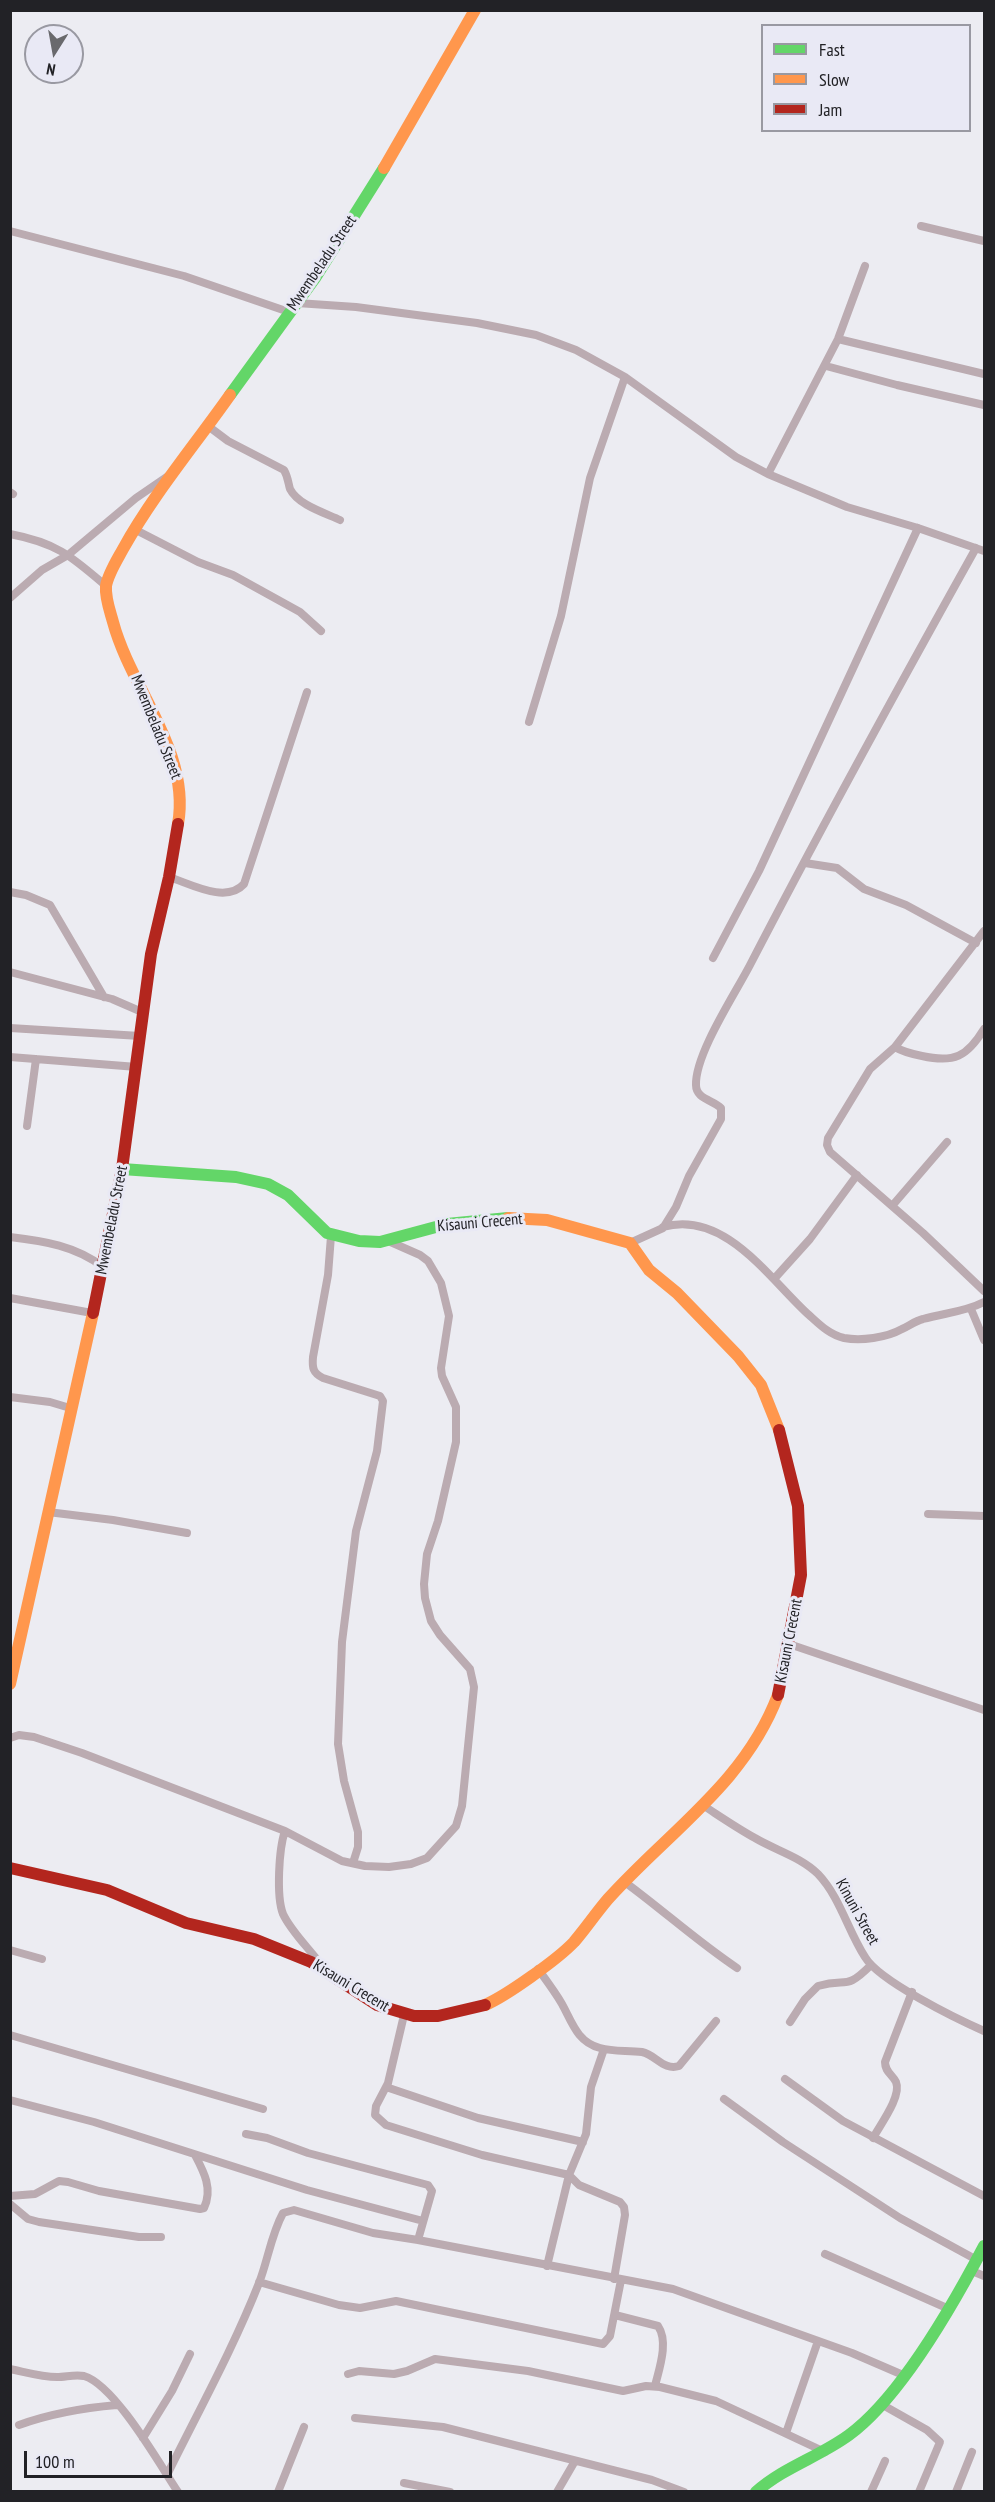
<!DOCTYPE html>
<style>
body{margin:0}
#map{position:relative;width:995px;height:2502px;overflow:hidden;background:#ececf2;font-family:"PT Sans Narrow",sans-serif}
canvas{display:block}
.frame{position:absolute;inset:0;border:12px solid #222226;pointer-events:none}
.legend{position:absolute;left:761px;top:24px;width:210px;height:108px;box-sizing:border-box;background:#e9e9f5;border:2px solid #9999a2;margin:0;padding:8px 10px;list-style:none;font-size:18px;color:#222226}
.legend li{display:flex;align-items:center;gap:12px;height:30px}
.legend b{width:30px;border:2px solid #9999a2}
.north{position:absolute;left:24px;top:24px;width:60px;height:60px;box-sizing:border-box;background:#e9e9f5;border:2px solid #9999a2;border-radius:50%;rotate:191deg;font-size:16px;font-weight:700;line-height:24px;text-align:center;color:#222226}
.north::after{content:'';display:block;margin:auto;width:21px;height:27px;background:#69696d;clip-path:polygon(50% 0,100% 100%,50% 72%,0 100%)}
.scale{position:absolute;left:24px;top:2451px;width:148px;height:27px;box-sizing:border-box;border:3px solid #222226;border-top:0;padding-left:8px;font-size:18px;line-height:21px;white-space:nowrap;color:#222226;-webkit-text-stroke:4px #e9e9f5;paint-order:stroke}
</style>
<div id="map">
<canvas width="995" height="2502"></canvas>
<div class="frame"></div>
<ul class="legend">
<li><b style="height:8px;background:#63d668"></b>Fast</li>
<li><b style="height:8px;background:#ff974d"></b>Slow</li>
<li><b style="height:8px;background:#b3261e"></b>Jam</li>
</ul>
<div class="north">N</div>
<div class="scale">100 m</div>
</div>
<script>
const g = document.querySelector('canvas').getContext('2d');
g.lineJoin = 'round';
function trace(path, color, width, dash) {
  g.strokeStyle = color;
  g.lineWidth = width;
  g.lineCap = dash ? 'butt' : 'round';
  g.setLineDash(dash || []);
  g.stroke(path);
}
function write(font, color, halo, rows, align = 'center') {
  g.font = font + ' "PT Sans Narrow",sans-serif';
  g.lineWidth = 6;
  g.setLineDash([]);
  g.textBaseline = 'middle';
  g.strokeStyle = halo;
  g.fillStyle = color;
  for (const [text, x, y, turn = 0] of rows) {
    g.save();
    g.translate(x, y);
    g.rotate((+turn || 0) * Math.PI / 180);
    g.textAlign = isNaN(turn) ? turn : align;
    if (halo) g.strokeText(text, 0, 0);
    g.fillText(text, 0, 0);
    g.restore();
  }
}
trace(new Path2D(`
 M 921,226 L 984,241
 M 10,231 L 184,276 L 289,312
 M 297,303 L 356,307 L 477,323 L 536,335 L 576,350 L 625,377 L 736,457 L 768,474 L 847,507 L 918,528 L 984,551
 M 838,339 L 984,374
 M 826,366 L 897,385 L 984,405
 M 208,426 L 228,441 L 284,470 C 288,477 288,482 290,489 C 298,505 325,513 340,520
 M 768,474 L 838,339 L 865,266
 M 10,492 L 13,494
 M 134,529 L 198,562 L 233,575 L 300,612 L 321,631
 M 10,534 C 57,543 71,556 106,586
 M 10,598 L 42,570 L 68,555 L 136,498 L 171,474
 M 529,722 L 561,616 L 590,478 L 625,377
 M 805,863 L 837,868 L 864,889 L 906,905 L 976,943
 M 169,877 C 191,884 226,904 244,884 L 307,692
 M 10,892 L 26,895 L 50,905 L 104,997
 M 984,931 L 895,1047 L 870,1069 L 828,1138 L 827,1145 L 830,1152 L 923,1233 L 984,1291
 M 713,958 L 759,871 L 918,528
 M 10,972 L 112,999 L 142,1012
 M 10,1028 L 140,1036
 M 895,1047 C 903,1052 912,1054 922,1056 C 954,1063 967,1057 984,1029
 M 10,1057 L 137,1067
 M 27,1126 L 36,1059
 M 892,1206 L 947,1142
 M 663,1227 C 725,1209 771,1281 809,1315 C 820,1325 830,1335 844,1338 C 861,1341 886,1338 902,1329 C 909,1326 915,1321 923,1319 C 944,1313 965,1312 984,1302
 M 331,1236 L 328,1275 L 313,1357 C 312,1368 313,1373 323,1378 L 380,1396 L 383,1401 L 377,1451 L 356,1531 L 342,1642 L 338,1744 L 344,1781 L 358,1832 L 358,1847 L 353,1863
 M 10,1237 C 44,1241 76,1246 103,1267
 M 630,1243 L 663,1228 L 676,1207 L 689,1176 L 721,1119 L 721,1108 C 713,1100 696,1099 696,1085 C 695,1054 735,994 750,965 C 823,824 899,686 976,548
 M 774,1279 L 810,1239 L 857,1175
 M 10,1298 L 92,1313
 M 971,1309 L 984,1340
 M 10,1397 L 50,1402 L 70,1408
 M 48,1512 L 113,1520 L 187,1533
 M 928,1514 L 984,1516
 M 789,1644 L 984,1710
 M 10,1738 L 19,1735 L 34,1737 L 82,1753 L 285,1831 L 342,1861 L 365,1866 L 389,1867 L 411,1864 L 427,1858 L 456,1826 L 462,1806 L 474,1687 L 470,1669 L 440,1635 L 431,1621 L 425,1598 L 424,1584 L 427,1554 L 438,1521 L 456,1442 L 456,1407 L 442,1376 L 441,1368 L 449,1316 L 441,1283 L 428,1261 L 420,1255 L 386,1240
 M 704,1806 C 721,1817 737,1828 755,1838 C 775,1850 801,1857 818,1874 C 840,1897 848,1931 865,1957 C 879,1981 957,2019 984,2031
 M 285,1831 C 279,1848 276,1896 283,1914 C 292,1933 310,1949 322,1966
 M 626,1883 C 664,1911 698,1942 737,1968
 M 10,1950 L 42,1959
 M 538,1969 C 546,1980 555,1992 562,2004 C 572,2022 577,2042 600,2048 C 614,2052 628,2050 642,2052 C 656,2055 664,2071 679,2066 L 716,2021
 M 404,2015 L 388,2083 L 376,2106 L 375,2115 L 386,2125 L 482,2155 L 569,2175 L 579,2185 L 620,2202 L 624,2207 L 625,2215 L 614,2279
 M 790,2022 L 805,1999 L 818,1986 C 848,1977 844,1992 871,1965
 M 10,2035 L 263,2109
 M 785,2079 L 843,2121 L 984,2196
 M 386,2087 L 478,2118 L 583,2142
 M 724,2099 L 783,2142 L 900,2218 L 977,2260
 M 10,2100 L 94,2122 L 307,2190 L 423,2221
 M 246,2134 L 267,2138 L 308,2153 L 428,2185 L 432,2191 L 418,2240
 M 873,2138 C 880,2125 902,2096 896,2082 C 892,2074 885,2072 885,2062 L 912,1992
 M 10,2196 L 35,2194 L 59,2181 L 68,2182 L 99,2191 L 200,2209 L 204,2208 C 213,2189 204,2172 195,2155
 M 10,2204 L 28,2219 L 39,2222 L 139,2237 L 161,2237
 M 825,2254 L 949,2309
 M 547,2266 L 569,2175 L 586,2134 L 591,2087 L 604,2049
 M 972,2271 L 984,2276
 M 259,2282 L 339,2305 L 360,2308 L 396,2301 L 603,2344 L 610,2336 L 621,2280
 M 615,2315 L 658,2326 C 669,2342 659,2369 655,2386
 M 10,2369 C 25,2372 42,2377 57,2377 C 66,2377 75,2374 84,2376 C 115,2385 160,2465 178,2492
 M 348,2374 L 359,2371 L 394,2374 L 407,2371 L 435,2359 L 528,2371 L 623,2391 L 646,2386 L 660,2387 L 716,2401 L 825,2452
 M 881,2404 L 927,2430 L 940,2442 L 919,2492
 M 355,2418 L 443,2427 L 652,2480 L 684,2492
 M 19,2425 C 52,2413 82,2408 117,2405
 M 786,2433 L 818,2341
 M 143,2438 L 172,2391 L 190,2354
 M 167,2475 C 198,2412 233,2349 259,2283 C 268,2260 271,2235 283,2213 L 294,2210 L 373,2233 L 418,2240 L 673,2289 L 852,2353 L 903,2375
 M 404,2483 L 450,2492
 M 278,2492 L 304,2427
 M 557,2492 L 575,2461
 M 871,2492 L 885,2461
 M 956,2492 L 972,2452`), '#bbabb1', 8);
trace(new Path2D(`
 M 230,395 L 315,278 L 384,168
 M 122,1169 L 236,1177 L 268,1184 L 288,1195 L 327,1233 L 359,1241 L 380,1242 L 447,1224 L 508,1218
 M 756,2492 C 784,2467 819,2457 849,2435 C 901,2397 954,2303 984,2246`), '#63d668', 12);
trace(new Path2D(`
 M 384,168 L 475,10
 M 178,824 C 191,752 131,689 113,622 C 110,611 105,598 106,586 C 108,574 117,560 123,549 C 153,495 194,446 230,395
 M 508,1218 L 547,1220 L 630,1243 L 649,1270 L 677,1293 L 738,1356 L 761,1385 L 779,1430
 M 10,1684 L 93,1313
 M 485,2005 C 506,1996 558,1959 574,1942 C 586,1928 596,1913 608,1899 C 668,1832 745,1783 778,1695`), '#ff974d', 12);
trace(new Path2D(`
 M 93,1313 L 122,1169 L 151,954 L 169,877 L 178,824
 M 778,1695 L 801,1575 L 798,1506 L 779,1430
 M 10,1868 L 107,1890 L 186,1923 L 254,1939 L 311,1962 L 377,2005 L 414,2016 L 438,2016 L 485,2005`), '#b3261e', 12);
write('16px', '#222226', '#e9e9f5', [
 ["Mwembeladu Street",322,263,-56],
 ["Mwembeladu Street",156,727,68],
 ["Mwembeladu Street",112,1220,-79],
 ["Kisauni Crecent",480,1223,-5],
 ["Kisauni Crecent",789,1641,-79],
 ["Kinuni Street",857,1912,61],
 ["Kisauni Crecent",351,1986,31]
]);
</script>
